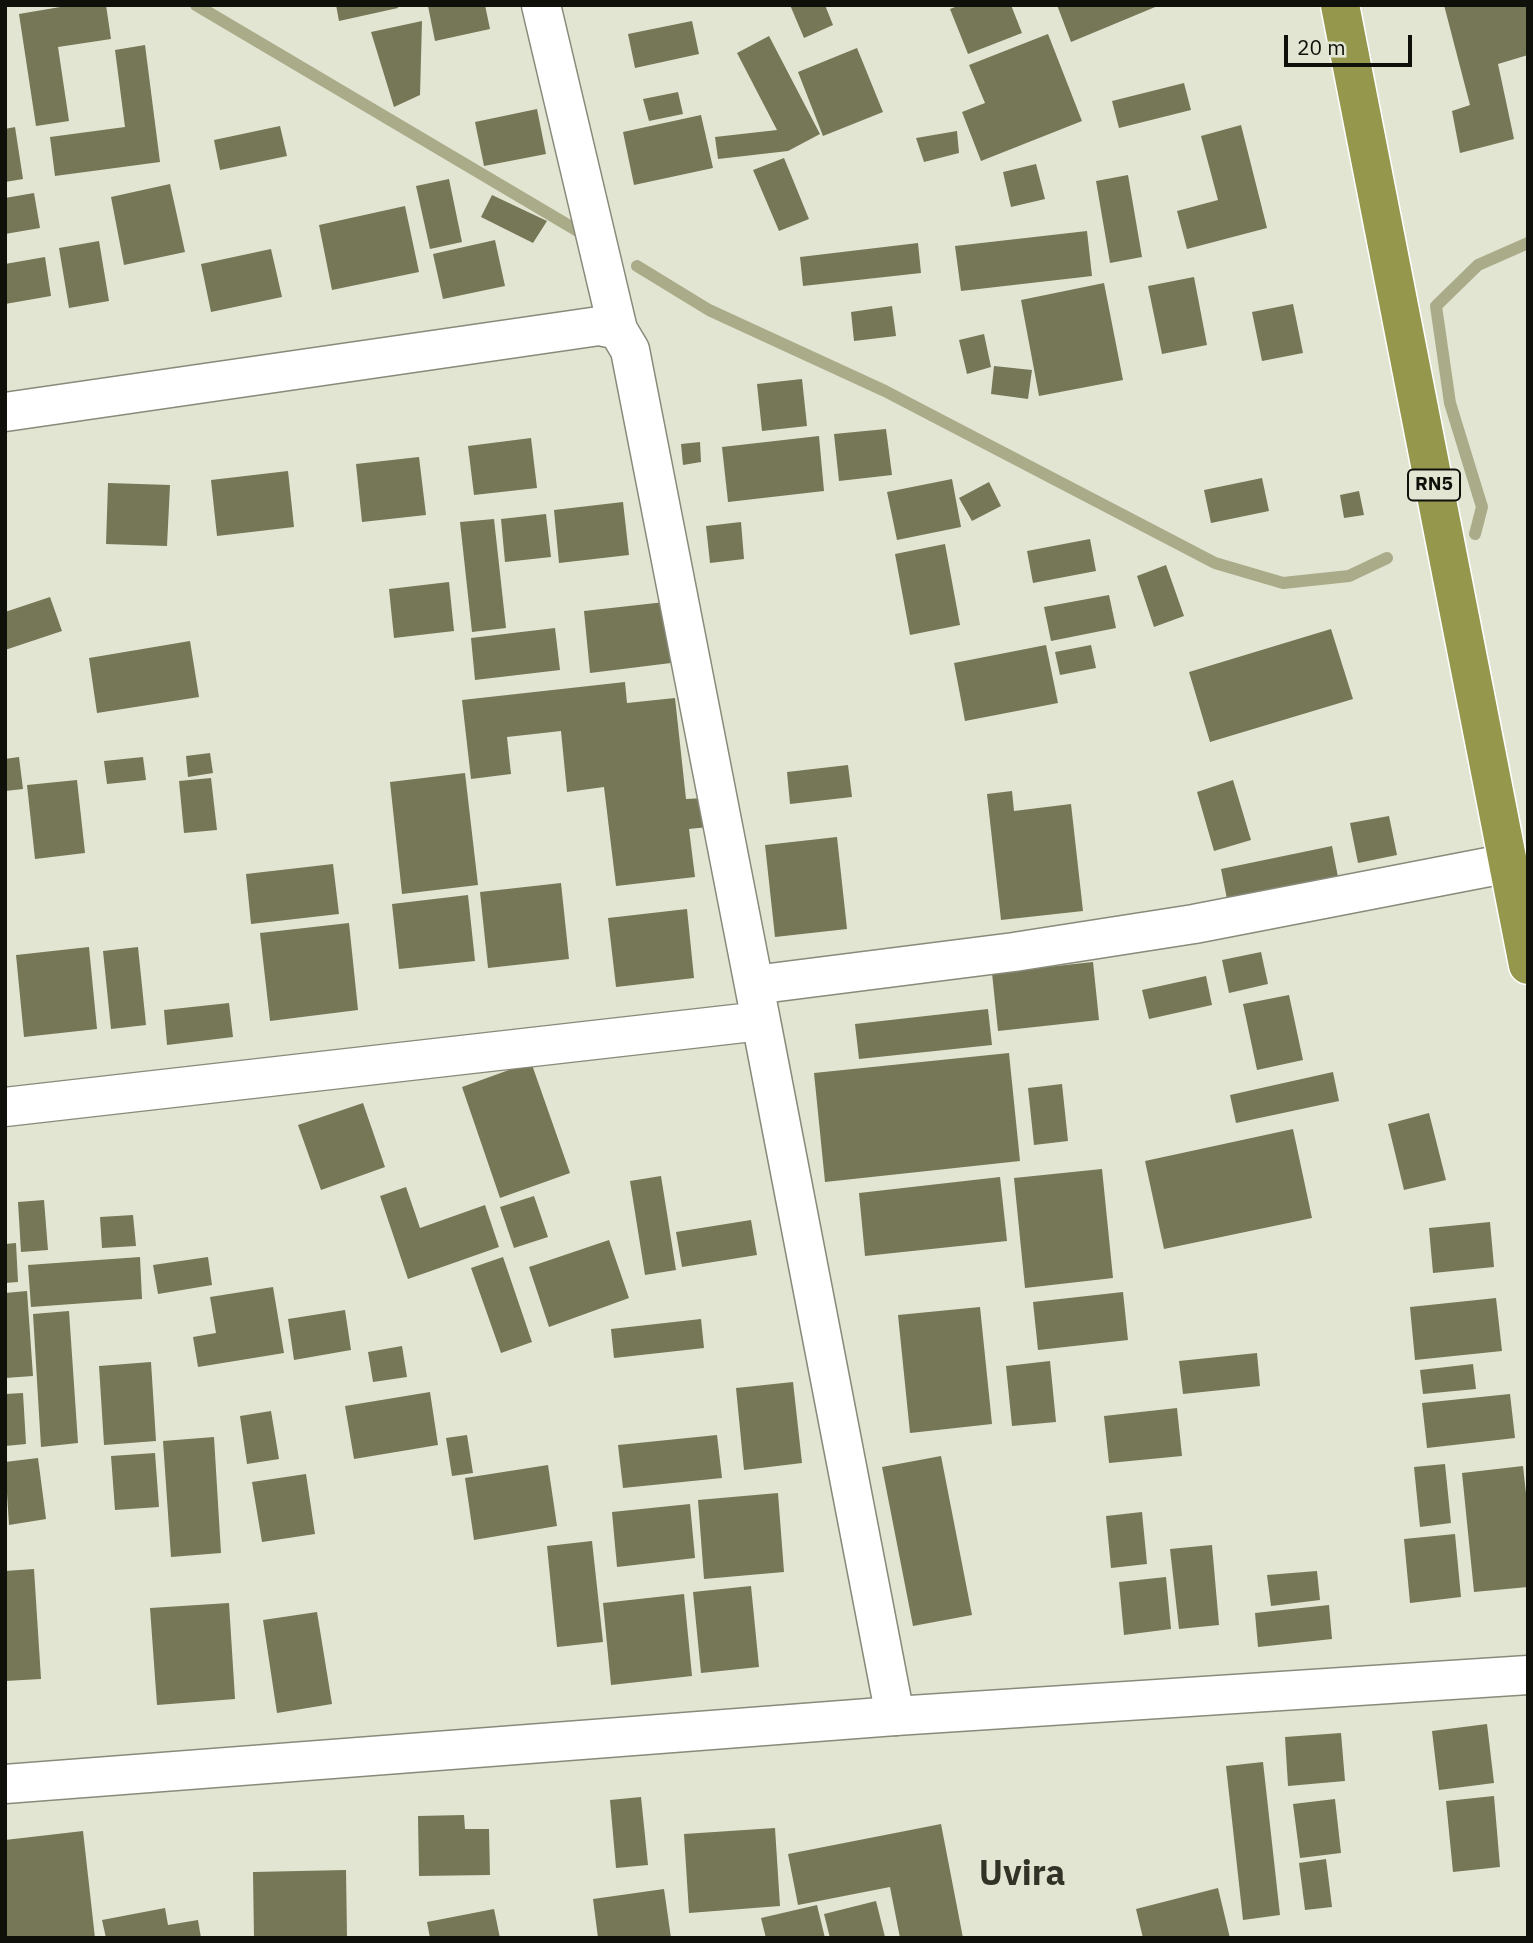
<!DOCTYPE html>
<style>
body{margin:0}
#map{position:relative;width:1533px;height:1943px;overflow:hidden;background:#e3e5d3;font-family:"IBM Plex Sans",sans-serif}
canvas{display:block}
.frame{position:absolute;inset:0;border:7px solid #10100a;pointer-events:none}
.scale{position:absolute;left:1284px;top:35px;width:128px;height:32px;box-sizing:border-box;border:4px solid #10100a;border-top:0;padding-left:9px;font-size:21px;line-height:24px;white-space:nowrap;color:#10100a;-webkit-text-stroke:5px #e3e5d3;paint-order:stroke}
</style>
<div id="map">
<canvas width="1533" height="1943"></canvas>
<div class="frame"></div>
<div class="scale">20 m</div>
</div>
<script>
const g = document.querySelector('canvas').getContext('2d');
g.lineJoin = 'round';
function trace(path, color, width, dash) {
  g.strokeStyle = color;
  g.lineWidth = width;
  g.lineCap = dash ? 'butt' : 'round';
  g.setLineDash(dash || []);
  g.stroke(path);
}
function paint(path, color) {
  g.fillStyle = color;
  g.fill(path, 'evenodd');
}
function write(font, color, halo, rows, align = 'center') {
  g.font = font + ' "IBM Plex Sans",sans-serif';
  g.lineWidth = 6;
  g.setLineDash([]);
  g.textBaseline = 'middle';
  g.strokeStyle = halo;
  g.fillStyle = color;
  for (const [text, x, y, turn = 0] of rows) {
    g.save();
    g.translate(x, y);
    g.rotate((+turn || 0) * Math.PI / 180);
    g.textAlign = isNaN(turn) ? turn : align;
    if (halo) g.strokeText(text, 0, 0);
    g.fillText(text, 0, 0);
    g.restore();
  }
}
trace(new Path2D(`
 M 196,5 L 583,234
 M 637,266 L 709,310 L 885,391 L 1215,563 L 1283,583 L 1349,576 L 1387,558
 M 1475,534 L 1482,507 L 1450,403 L 1436,306 L 1478,265 L 1528,243`), '#aaac89', 12);
paint(new Path2D(`
 M 72,5 L 106,5 L 111,39 L 58,47 L 69,121 L 36,126 L 19,14 Z
 M 336,5 L 397,5 L 398,8 L 339,21 Z
 M 485,5 L 490,29 L 435,41 L 428,6 Z
 M 790,5 L 825,5 L 833,25 L 804,38 Z
 M 960,5 L 1011,5 L 1022,33 L 968,54 L 950,9 Z
 M 1057,5 L 1160,5 L 1071,42 Z
 M 1444,5 L 1528,5 L 1528,55 L 1498,64 L 1514,139 L 1460,153 L 1452,111 L 1470,105 Z
 M 422,21 L 420,95 L 394,107 L 371,32 Z
 M 692,21 L 699,54 L 635,68 L 628,34 Z
 M 1048,34 L 1082,121 L 981,161 L 962,112 L 985,103 L 969,65 Z
 M 769,36 L 820,134 L 788,151 L 718,159 L 715,137 L 777,130 L 737,53 Z
 M 145,45 L 160,162 L 55,176 L 50,137 L 125,127 L 115,50 Z
 M 857,48 L 883,112 L 823,136 L 798,72 Z
 M 1184,83 L 1191,110 L 1119,128 L 1112,101 Z
 M 678,92 L 683,114 L 649,121 L 643,99 Z
 M 537,109 L 546,154 L 484,166 L 475,122 Z
 M 701,115 L 713,168 L 634,185 L 623,132 Z
 M 1241,125 L 1267,228 L 1187,249 L 1177,211 L 1218,200 L 1201,136 Z
 M 280,126 L 287,156 L 220,170 L 214,140 Z
 M 15,127 L 23,179 L 5,182 L 5,129 Z
 M 957,131 L 959,153 L 924,162 L 916,138 Z
 M 784,158 L 809,219 L 779,231 L 753,170 Z
 M 1036,164 L 1045,199 L 1011,207 L 1003,172 Z
 M 1128,175 L 1142,257 L 1110,263 L 1096,181 Z
 M 449,179 L 462,242 L 430,249 L 416,186 Z
 M 170,184 L 185,252 L 124,265 L 111,197 Z
 M 34,193 L 40,228 L 5,234 L 5,198 Z
 M 492,195 L 547,221 L 533,243 L 481,217 Z
 M 405,206 L 419,272 L 332,290 L 319,225 Z
 M 1087,231 L 1092,276 L 961,291 L 955,246 Z
 M 495,240 L 505,286 L 443,299 L 433,254 Z
 M 99,241 L 109,301 L 69,308 L 59,248 Z
 M 918,243 L 921,273 L 803,286 L 800,257 Z
 M 271,249 L 282,297 L 211,312 L 201,264 Z
 M 45,257 L 51,296 L 5,304 L 5,264 Z
 M 1194,277 L 1207,345 L 1162,354 L 1148,286 Z
 M 1104,283 L 1123,380 L 1039,396 L 1021,300 Z
 M 1293,304 L 1303,353 L 1262,361 L 1252,312 Z
 M 892,306 L 896,336 L 854,341 L 851,312 Z
 M 984,334 L 991,367 L 967,374 L 959,340 Z
 M 994,366 L 1032,370 L 1028,399 L 991,394 Z
 M 802,379 L 807,426 L 762,431 L 757,384 Z
 M 886,429 L 892,475 L 839,481 L 834,434 Z
 M 819,436 L 824,491 L 728,502 L 722,447 Z
 M 531,438 L 537,488 L 474,495 L 468,446 Z
 M 700,442 L 701,462 L 683,465 L 681,444 Z
 M 419,457 L 426,515 L 362,522 L 356,464 Z
 M 288,471 L 294,527 L 217,536 L 211,480 Z
 M 1262,478 L 1269,511 L 1211,523 L 1204,490 Z
 M 952,479 L 961,527 L 897,540 L 887,492 Z
 M 989,482 L 1001,506 L 972,521 L 959,498 Z
 M 108,483 L 170,485 L 167,546 L 106,544 Z
 M 1359,491 L 1364,515 L 1344,518 L 1340,495 Z
 M 623,502 L 629,555 L 559,563 L 554,510 Z
 M 546,514 L 551,557 L 505,562 L 501,519 Z
 M 494,519 L 506,628 L 472,632 L 460,522 Z
 M 741,522 L 744,559 L 710,563 L 706,526 Z
 M 1090,539 L 1096,571 L 1033,583 L 1027,551 Z
 M 945,544 L 960,625 L 910,635 L 895,554 Z
 M 1166,565 L 1184,616 L 1154,627 L 1137,576 Z
 M 449,582 L 454,631 L 394,638 L 389,589 Z
 M 1109,595 L 1116,628 L 1051,641 L 1044,607 Z
 M 50,597 L 62,631 L 5,650 L 5,612 Z
 M 665,602 L 671,663 L 590,673 L 584,611 Z
 M 555,628 L 560,670 L 475,680 L 471,638 Z
 M 1331,629 L 1353,699 L 1210,742 L 1189,672 Z
 M 190,641 L 199,697 L 97,713 L 89,658 Z
 M 1046,645 L 1058,703 L 965,721 L 954,663 Z
 M 1091,645 L 1096,668 L 1060,675 L 1055,652 Z
 M 625,682 L 627,703 L 675,698 L 686,799 L 705,798 L 708,827 L 689,829 L 695,877 L 616,886 L 604,787 L 567,792 L 561,731 L 507,737 L 511,774 L 471,779 L 462,700 Z
 M 210,753 L 213,773 L 188,777 L 186,756 Z
 M 19,757 L 23,789 L 5,791 L 5,759 Z
 M 143,757 L 146,780 L 107,784 L 104,761 Z
 M 848,765 L 852,797 L 790,804 L 787,772 Z
 M 465,773 L 478,885 L 402,894 L 390,782 Z
 M 211,778 L 217,830 L 184,833 L 179,781 Z
 M 77,780 L 85,853 L 35,859 L 27,785 Z
 M 1233,780 L 1251,840 L 1214,851 L 1197,792 Z
 M 1012,791 L 1014,811 L 1071,804 L 1083,911 L 1001,920 L 987,794 Z
 M 1389,816 L 1397,855 L 1358,863 L 1350,823 Z
 M 837,837 L 847,929 L 775,937 L 765,845 Z
 M 1332,846 L 1338,877 L 1227,899 L 1221,869 Z
 M 333,864 L 339,914 L 251,924 L 246,874 Z
 M 561,883 L 569,959 L 488,968 L 480,892 Z
 M 468,895 L 475,961 L 399,969 L 392,904 Z
 M 687,909 L 694,978 L 616,987 L 608,918 Z
 M 349,923 L 358,1010 L 270,1021 L 260,933 Z
 M 89,947 L 97,1029 L 24,1037 L 16,955 Z
 M 138,947 L 146,1025 L 111,1029 L 103,951 Z
 M 1261,952 L 1268,984 L 1229,993 L 1222,960 Z
 M 1093,962 L 1099,1020 L 998,1031 L 992,973 Z
 M 1206,976 L 1212,1005 L 1149,1019 L 1142,990 Z
 M 1289,995 L 1303,1060 L 1257,1070 L 1243,1004 Z
 M 229,1003 L 233,1037 L 167,1045 L 164,1010 Z
 M 988,1009 L 992,1045 L 859,1059 L 855,1024 Z
 M 1009,1053 L 1020,1161 L 825,1182 L 814,1073 Z
 M 531,1062 L 570,1173 L 500,1198 L 462,1087 Z
 M 1333,1072 L 1339,1101 L 1236,1123 L 1230,1095 Z
 M 1062,1084 L 1068,1141 L 1034,1145 L 1028,1088 Z
 M 363,1103 L 385,1167 L 321,1190 L 298,1125 Z
 M 1429,1113 L 1446,1180 L 1404,1190 L 1388,1124 Z
 M 1293,1129 L 1312,1218 L 1164,1249 L 1145,1161 Z
 M 1102,1169 L 1113,1278 L 1025,1288 L 1014,1178 Z
 M 661,1176 L 676,1270 L 645,1275 L 630,1181 Z
 M 1000,1177 L 1007,1241 L 865,1256 L 859,1193 Z
 M 406,1187 L 420,1228 L 485,1205 L 499,1247 L 408,1279 L 380,1196 Z
 M 534,1196 L 548,1237 L 514,1248 L 500,1207 Z
 M 44,1200 L 48,1250 L 21,1252 L 18,1202 Z
 M 133,1215 L 136,1246 L 102,1248 L 100,1217 Z
 M 751,1220 L 757,1255 L 682,1267 L 676,1232 Z
 M 1490,1222 L 1494,1267 L 1433,1273 L 1429,1228 Z
 M 609,1240 L 629,1298 L 549,1327 L 529,1267 Z
 M 16,1243 L 18,1282 L 5,1283 L 5,1244 Z
 M 140,1257 L 142,1299 L 31,1307 L 28,1265 Z
 M 208,1257 L 212,1285 L 158,1294 L 153,1265 Z
 M 503,1257 L 532,1342 L 501,1353 L 471,1268 Z
 M 273,1287 L 284,1353 L 198,1367 L 193,1337 L 216,1333 L 210,1297 Z
 M 27,1291 L 33,1376 L 5,1378 L 5,1293 Z
 M 1123,1292 L 1128,1340 L 1038,1350 L 1033,1302 Z
 M 1496,1298 L 1502,1351 L 1415,1360 L 1410,1307 Z
 M 980,1307 L 992,1424 L 910,1433 L 898,1315 Z
 M 345,1310 L 351,1350 L 294,1360 L 288,1319 Z
 M 69,1311 L 78,1443 L 41,1447 L 33,1314 Z
 M 701,1319 L 704,1348 L 614,1358 L 611,1329 Z
 M 402,1346 L 407,1377 L 373,1382 L 368,1352 Z
 M 1257,1353 L 1260,1386 L 1183,1394 L 1179,1361 Z
 M 1050,1361 L 1056,1422 L 1012,1426 L 1006,1366 Z
 M 151,1362 L 156,1441 L 104,1445 L 99,1366 Z
 M 1473,1364 L 1476,1389 L 1423,1394 L 1420,1370 Z
 M 793,1382 L 802,1463 L 744,1470 L 736,1388 Z
 M 430,1392 L 438,1445 L 354,1459 L 345,1406 Z
 M 23,1393 L 26,1444 L 5,1446 L 5,1394 Z
 M 1510,1394 L 1515,1438 L 1427,1448 L 1422,1403 Z
 M 1177,1408 L 1182,1456 L 1109,1463 L 1104,1416 Z
 M 271,1411 L 279,1459 L 247,1464 L 240,1416 Z
 M 467,1435 L 473,1473 L 452,1476 L 446,1438 Z
 M 717,1435 L 722,1478 L 623,1488 L 618,1445 Z
 M 214,1437 L 221,1553 L 171,1557 L 163,1441 Z
 M 155,1453 L 159,1507 L 115,1510 L 111,1456 Z
 M 941,1456 L 972,1615 L 913,1626 L 882,1467 Z
 M 38,1458 L 46,1519 L 9,1525 L 5,1462 Z
 M 1445,1464 L 1451,1523 L 1420,1527 L 1414,1467 Z
 M 548,1465 L 557,1526 L 474,1540 L 465,1478 Z
 M 1523,1466 L 1528,1512 L 1528,1587 L 1474,1592 L 1462,1473 Z
 M 306,1474 L 315,1534 L 262,1542 L 252,1482 Z
 M 778,1493 L 784,1572 L 704,1579 L 698,1500 Z
 M 690,1504 L 695,1558 L 617,1567 L 612,1512 Z
 M 1142,1512 L 1147,1564 L 1111,1568 L 1106,1516 Z
 M 1455,1534 L 1461,1597 L 1410,1603 L 1404,1539 Z
 M 592,1541 L 603,1642 L 557,1647 L 547,1546 Z
 M 1212,1545 L 1219,1625 L 1179,1629 L 1170,1549 Z
 M 34,1569 L 41,1679 L 5,1681 L 5,1571 Z
 M 1317,1571 L 1320,1600 L 1271,1606 L 1267,1575 Z
 M 1166,1577 L 1171,1629 L 1124,1635 L 1119,1582 Z
 M 751,1586 L 759,1667 L 701,1673 L 693,1592 Z
 M 684,1594 L 692,1676 L 611,1685 L 603,1603 Z
 M 229,1603 L 235,1699 L 157,1705 L 150,1608 Z
 M 1329,1605 L 1332,1639 L 1258,1647 L 1255,1613 Z
 M 317,1612 L 332,1704 L 277,1713 L 263,1620 Z
 M 1487,1724 L 1494,1783 L 1439,1790 L 1432,1731 Z
 M 1341,1733 L 1345,1781 L 1288,1786 L 1285,1737 Z
 M 1263,1762 L 1280,1915 L 1243,1920 L 1226,1766 Z
 M 1494,1796 L 1500,1867 L 1453,1872 L 1446,1801 Z
 M 641,1797 L 648,1865 L 616,1868 L 610,1800 Z
 M 1335,1799 L 1341,1853 L 1300,1858 L 1293,1804 Z
 M 464,1815 L 465,1829 L 489,1829 L 490,1875 L 419,1876 L 418,1816 Z
 M 941,1824 L 963,1938 L 900,1938 L 890,1887 L 798,1905 L 788,1854 Z
 M 775,1828 L 780,1906 L 689,1913 L 684,1834 Z
 M 83,1831 L 95,1938 L 5,1938 L 5,1840 Z
 M 1326,1859 L 1332,1907 L 1305,1910 L 1299,1863 Z
 M 346,1870 L 347,1937 L 254,1938 L 253,1872 Z
 M 1218,1888 L 1230,1938 L 1143,1938 L 1136,1909 Z
 M 664,1889 L 671,1938 L 598,1938 L 593,1899 Z
 M 876,1901 L 885,1937 L 830,1938 L 824,1914 Z
 M 817,1905 L 825,1938 L 766,1938 L 761,1918 Z
 M 165,1908 L 168,1925 L 198,1920 L 201,1938 L 106,1938 L 102,1920 Z
 M 494,1909 L 500,1938 L 430,1938 L 427,1922 Z`), '#757756');
const street = new Path2D(`
 M 541,5 L 618,330
 M 5,412 L 599,326 L 618,330 L 630,350 L 761,1021
 M 754,985 L 1014,952 L 1194,924 L 1509,863
 M 5,1107 L 761,1021 L 895,1716`);
const secondary = new Path2D(`
 M 5,1784 L 895,1716 L 1528,1675`);
const highway = new Path2D(`
 M 1340,5 L 1528,965`);
trace(street, '#898a7a', 41);
trace(secondary, '#898a7a', 41);
trace(highway, '#fff', 41);
trace(street, '#fff', 38);
trace(secondary, '#fff', 38);
trace(highway, '#95984c', 38);
for (const [x, y, w] of [
 [1434,485,52]
]) {
  const box = new Path2D();
  box.roundRect(x - w / 2, y - 15.5, w, 31, 5);
  g.fillStyle = '#e3e5d3';
  g.fill(box);
  trace(box, '#10100a', 2);
}
write('bold 19px', '#10100a', null, [
 ["RN5",1434,485]
]);
write('bold 35px', '#323326', '#e3e5d3', [
 ["Uvira",1022,1875]
]);
</script>
